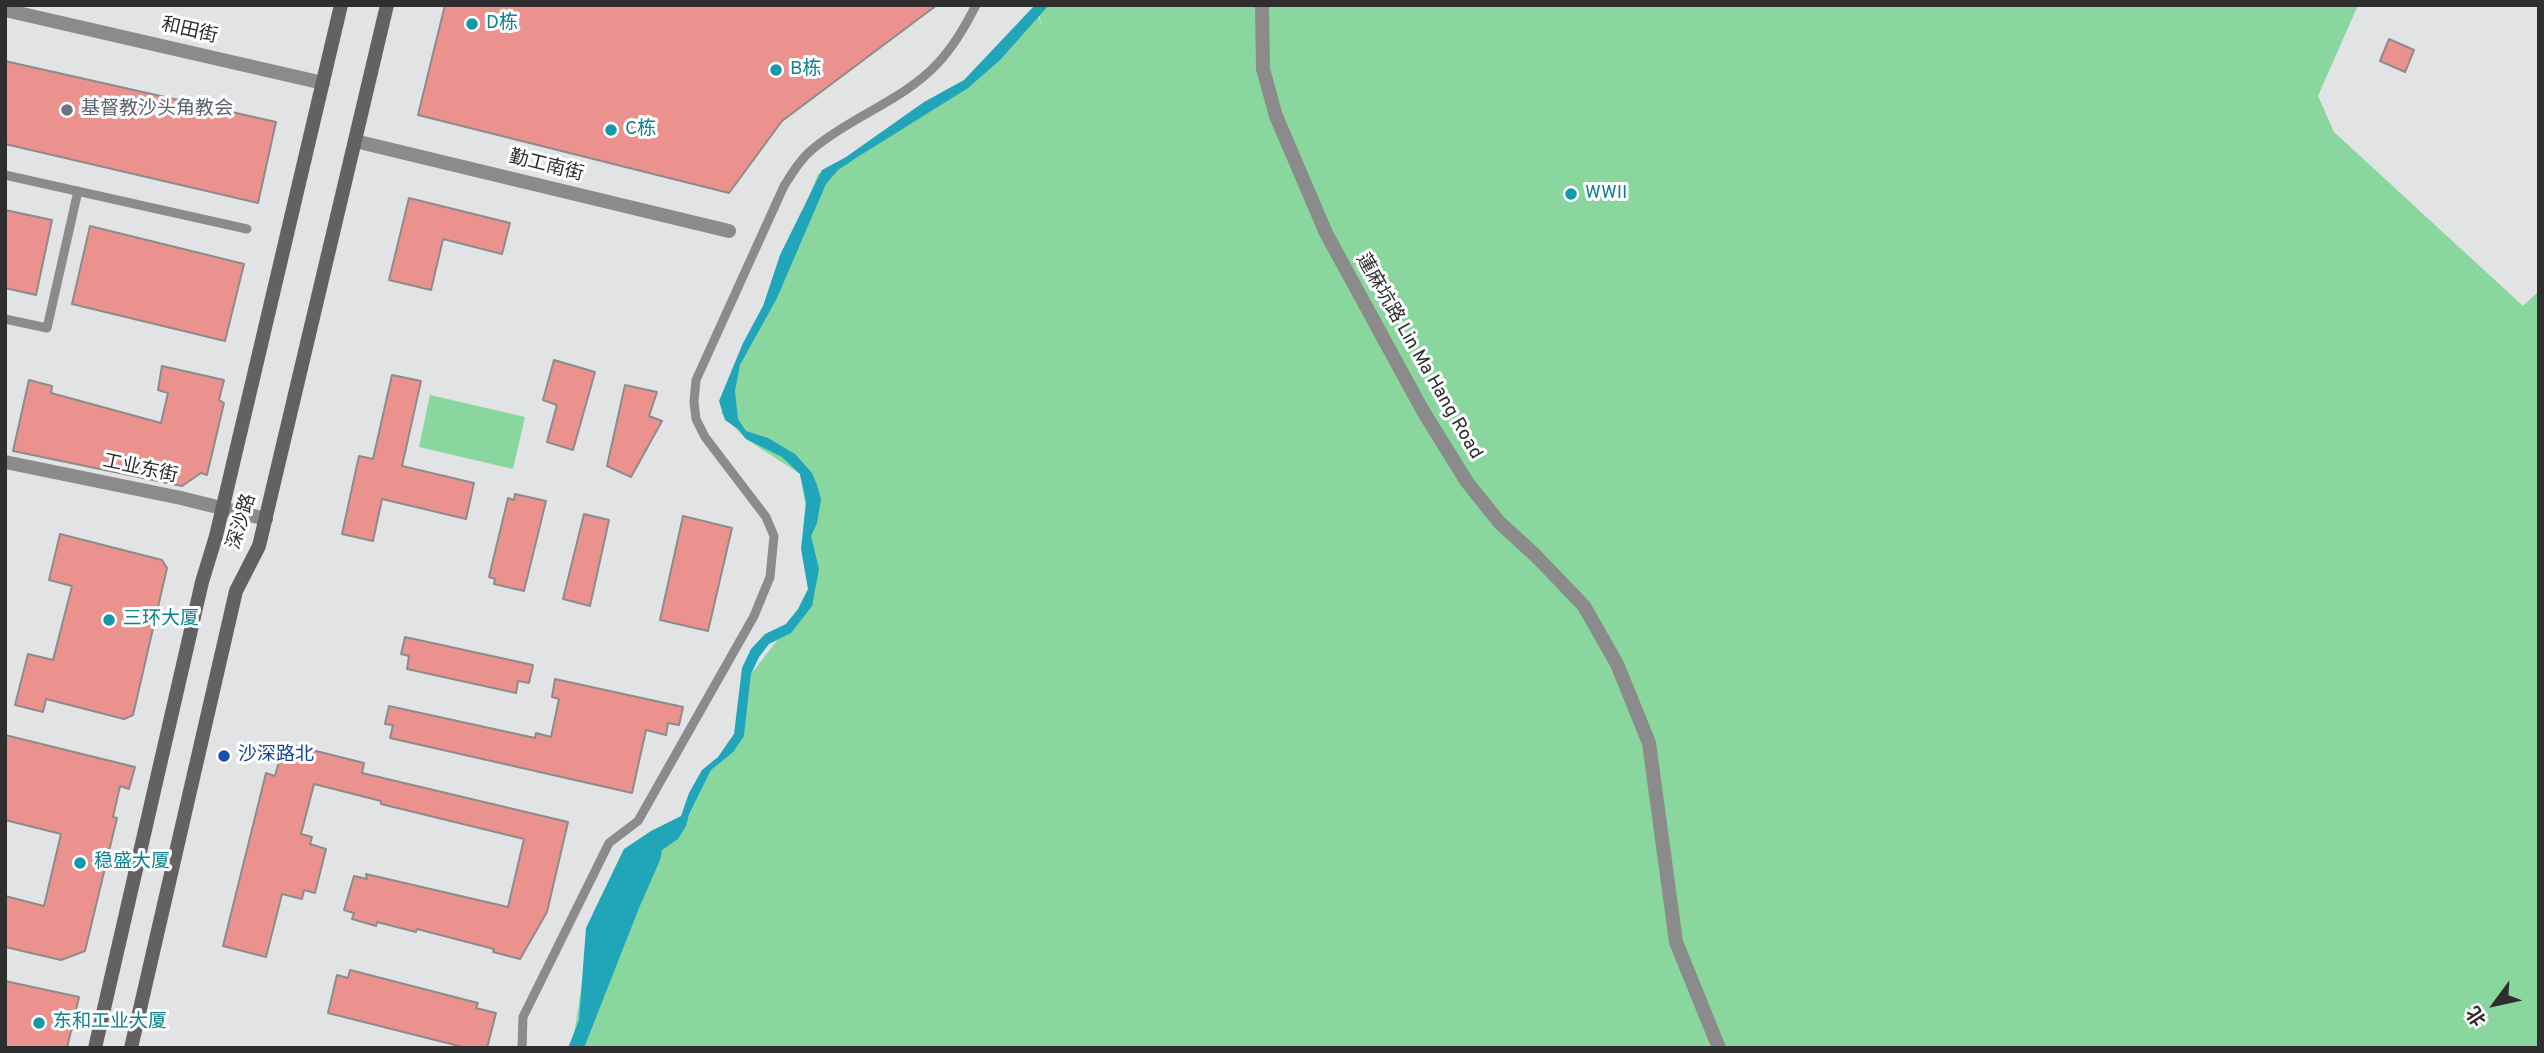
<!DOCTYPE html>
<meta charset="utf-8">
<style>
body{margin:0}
#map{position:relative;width:2544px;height:1053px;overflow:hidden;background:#e2e3e5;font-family:Overpass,"Noto Sans SC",sans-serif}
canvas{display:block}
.frame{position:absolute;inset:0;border:7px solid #2e2e2f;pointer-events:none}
.north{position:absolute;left:2460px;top:969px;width:70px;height:70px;-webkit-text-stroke:5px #fff;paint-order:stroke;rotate:237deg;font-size:19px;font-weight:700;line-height:28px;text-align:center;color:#2e2e2f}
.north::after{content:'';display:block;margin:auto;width:24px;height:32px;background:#2e2e2f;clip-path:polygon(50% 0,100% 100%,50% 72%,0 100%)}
</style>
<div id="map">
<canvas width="2544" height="1053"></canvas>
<div class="frame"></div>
<div class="north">北</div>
</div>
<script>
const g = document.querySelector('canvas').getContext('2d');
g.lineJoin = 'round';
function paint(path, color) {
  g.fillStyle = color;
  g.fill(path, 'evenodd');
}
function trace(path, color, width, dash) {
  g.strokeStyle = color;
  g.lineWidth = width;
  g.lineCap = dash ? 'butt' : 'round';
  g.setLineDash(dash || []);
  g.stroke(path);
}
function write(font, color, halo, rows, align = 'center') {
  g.font = font + ' Overpass,"Noto Sans SC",sans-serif';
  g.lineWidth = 6;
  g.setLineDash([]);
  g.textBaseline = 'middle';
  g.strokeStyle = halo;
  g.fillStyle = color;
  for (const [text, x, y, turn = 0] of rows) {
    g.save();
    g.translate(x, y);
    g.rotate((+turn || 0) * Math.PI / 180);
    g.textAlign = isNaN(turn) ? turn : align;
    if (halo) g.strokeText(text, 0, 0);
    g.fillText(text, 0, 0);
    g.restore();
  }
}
paint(new Path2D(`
 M 1037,5 L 2358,5 L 2318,96 L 2334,132 L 2523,306 L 2539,291 L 2539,1048 L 572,1048 L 593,913 L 624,849 L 678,839 L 711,770 L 744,735 L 751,674 L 815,592 L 811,536 L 800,474 L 746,439 L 721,413 L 818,174 L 856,158 L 964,81 L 1036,9 L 1042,27 Z
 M 430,395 L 525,417 L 513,469 L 419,447 Z`), '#89d69f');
paint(new Path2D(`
 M 1035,5 L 1049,5 L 1000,60 L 968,88 L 856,158 L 838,170 L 826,184 L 777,298 L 740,365 L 735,391 L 738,419 L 746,431 L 768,438 L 795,454 L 812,473 L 817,485 L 821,499 L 817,523 L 811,536 L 819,569 L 812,606 L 791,633 L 769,644 L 759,657 L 751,674 L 744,736 L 733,752 L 711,770 L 689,815 L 686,826 L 678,839 L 662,850 L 660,860 L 639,908 L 584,1048 L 568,1048 L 579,1020 L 586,928 L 624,849 L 651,831 L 681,816 L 689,793 L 702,770 L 718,757 L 734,734 L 742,668 L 751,649 L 765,634 L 786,624 L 798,609 L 808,589 L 801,549 L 806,502 L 800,474 L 782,457 L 746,439 L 738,429 L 725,420 L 719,401 L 743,343 L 763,306 L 780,255 L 822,170 L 846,157 L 924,102 L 964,80 Z`), '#20a5b9');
const building = new Path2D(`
 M 445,5 L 937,5 L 782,121 L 729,193 L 418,115 Z
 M 2389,39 L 2414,50 L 2405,72 L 2380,61 Z
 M 5,61 L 276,122 L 258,203 L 5,144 Z
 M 409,198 L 510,223 L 502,254 L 443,239 L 431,290 L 389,280 Z
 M 5,210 L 52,220 L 36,295 L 5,288 Z
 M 90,226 L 244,264 L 225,341 L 72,304 Z
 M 554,360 L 595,372 L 573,450 L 547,442 L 557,405 L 543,400 Z
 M 162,366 L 224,380 L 219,400 L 224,403 L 207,475 L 201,473 L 182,486 L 13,451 L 29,380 L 52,386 L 51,393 L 161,423 L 168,393 L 158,390 Z
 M 392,375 L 421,381 L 402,466 L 474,483 L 466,519 L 382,499 L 373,541 L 342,534 L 359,456 L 373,459 Z
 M 625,385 L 657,392 L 649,416 L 662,421 L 631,477 L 607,466 Z
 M 515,494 L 546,501 L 524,591 L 494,584 L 495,579 L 489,577 L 508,498 L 514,500 Z
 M 584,514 L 609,520 L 590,606 L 563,599 Z
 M 683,516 L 732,528 L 708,631 L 660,620 Z
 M 60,534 L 162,560 L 167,568 L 133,715 L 124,719 L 46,699 L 43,712 L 15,705 L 28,654 L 53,660 L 72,586 L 49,580 Z
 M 405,637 L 533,665 L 529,683 L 518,681 L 516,693 L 407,669 L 409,656 L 401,654 Z
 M 555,679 L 683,707 L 679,725 L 668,723 L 666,735 L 646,730 L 632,793 L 390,738 L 393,725 L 385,724 L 389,706 L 535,738 L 536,733 L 551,737 L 559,699 L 552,697 Z
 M 5,735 L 135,767 L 129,789 L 120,786 L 113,817 L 117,818 L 85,951 L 61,960 L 5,947 L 5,896 L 44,906 L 61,834 L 5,820 Z
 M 284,743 L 364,763 L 362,773 L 568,822 L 547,912 L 520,959 L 493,952 L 494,949 L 417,929 L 416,932 L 377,922 L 376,926 L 352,919 L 354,913 L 344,910 L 354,876 L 367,879 L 366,874 L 508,907 L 524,839 L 381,804 L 381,801 L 314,784 L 301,834 L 312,837 L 310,844 L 326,849 L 315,893 L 304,890 L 302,899 L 282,894 L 266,957 L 223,946 L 266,773 L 275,776 Z
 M 350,970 L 478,1003 L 476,1008 L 496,1013 L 487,1048 L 467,1048 L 328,1013 L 337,975 L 348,978 Z
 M 5,981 L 79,997 L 67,1048 L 5,1048 Z`);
paint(building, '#eb928f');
trace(building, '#8d8b8b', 2);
trace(new Path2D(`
 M 5,175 L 247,229
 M 5,319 L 47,328 L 78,191
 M 522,1048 L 523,1017 L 609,843 L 638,821 L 754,616 L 770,577 L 774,536 L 766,517 L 705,437 L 696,419 L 694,402 L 696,380 L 784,186 C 793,172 801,158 814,148 C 852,116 904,100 938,63 C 954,46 966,25 976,5`), '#8c8b8b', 9);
trace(new Path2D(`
 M 1262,5 L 1263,69 L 1276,116 L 1326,233 L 1423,411 L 1467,482 L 1499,522 L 1536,556 L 1584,606 L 1617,664 L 1649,743 L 1676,942 L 1719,1048
 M 5,10 L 323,83
 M 355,141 L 729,231
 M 5,462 L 181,498 L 266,519`), '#8c8b8b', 14);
trace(new Path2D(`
 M 95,1048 L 202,582 L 216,536 L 341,5
 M 131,1048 L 236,591 L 259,546 L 387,5`), '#636161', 14);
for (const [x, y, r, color] of [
 [472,24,7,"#0f9aa8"],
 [776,70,7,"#0f9aa8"],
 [67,110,7,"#6b7280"],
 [611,130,7,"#0f9aa8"],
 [1571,194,7,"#0f9aa8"],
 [109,620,7,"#0f9aa8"],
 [224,756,7,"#1a4fb4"],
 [80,863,7,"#0f9aa8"],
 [39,1023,7,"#0f9aa8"]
]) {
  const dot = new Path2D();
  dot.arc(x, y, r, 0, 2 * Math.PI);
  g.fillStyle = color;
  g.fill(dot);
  trace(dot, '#fff', 2.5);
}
write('19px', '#0d838f', '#fff', [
 ["D栋",486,24],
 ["B栋",790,70],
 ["C栋",625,130],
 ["WWII",1585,194],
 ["三环大厦",123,620],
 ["稳盛大厦",94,863],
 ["东和工业大厦",53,1023]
], 'left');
write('19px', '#2e2e2f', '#fff', [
 ["和田街",189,32,13],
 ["勤工南街",546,167,14],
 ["蓮麻坑路 Lin Ma Hang Road",1418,357,60],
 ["工业东街",140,470,12],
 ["深沙路",243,522,-73]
]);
write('19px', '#5b616d', '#fff', [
 ["基督教沙头角教会",81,110]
], 'left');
write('19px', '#164399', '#fff', [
 ["沙深路北",238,756]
], 'left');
</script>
